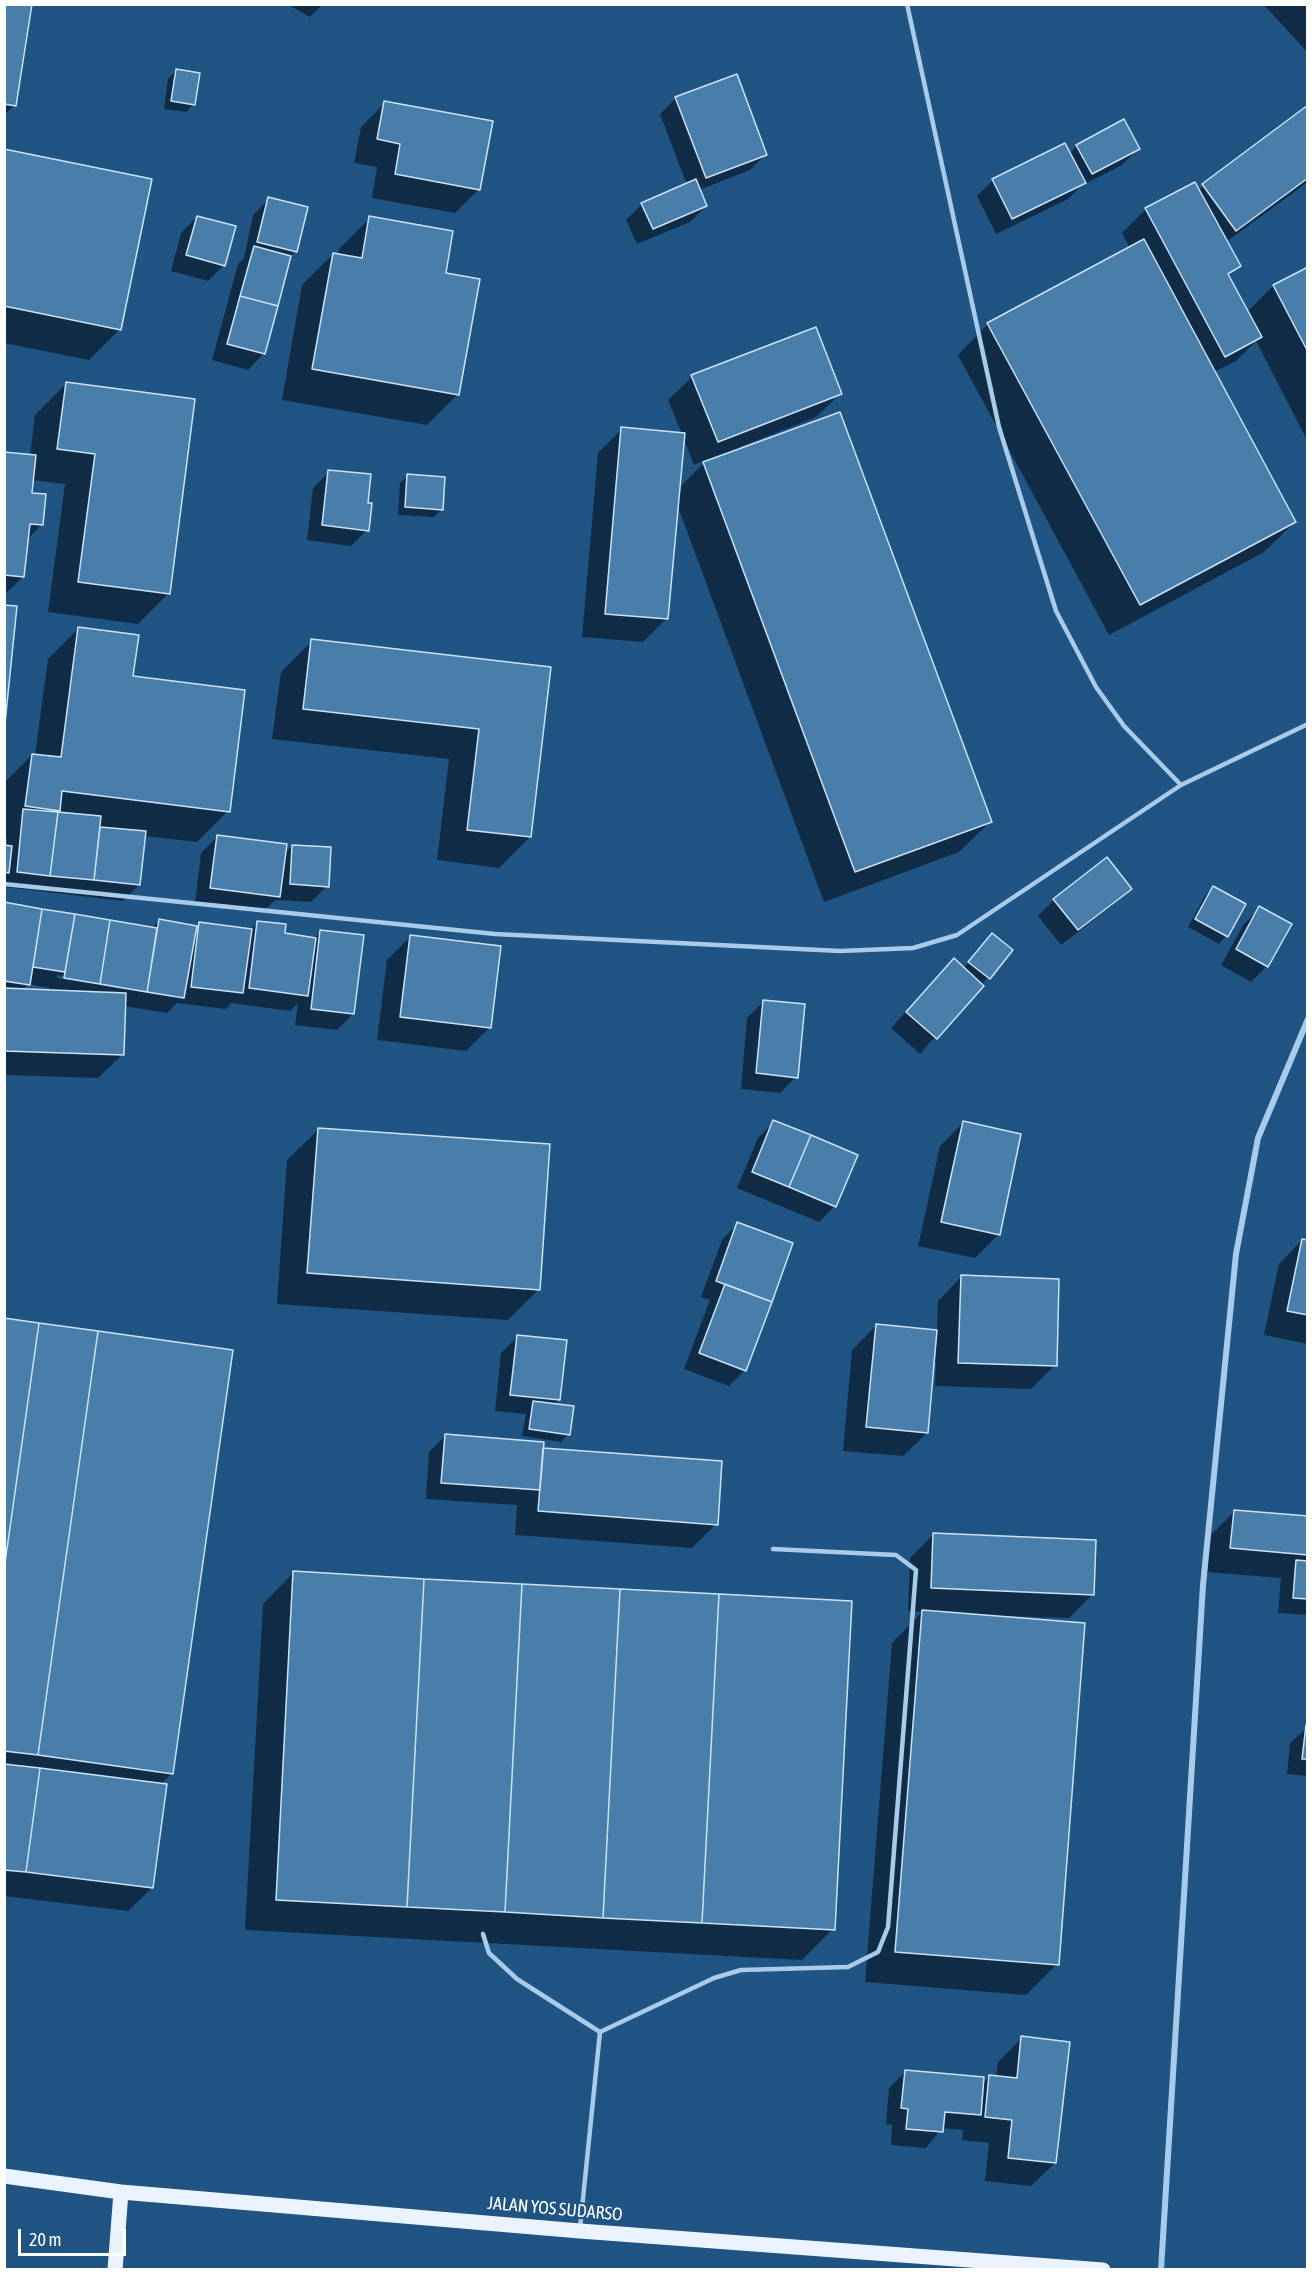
<!DOCTYPE html>
<style>
body{margin:0}
#map{position:relative;width:1312px;height:2274px;overflow:hidden;background:#205483;font-family:"Asap Condensed",sans-serif}
canvas{display:block}
.frame{position:absolute;inset:0;border:6px solid #fff;pointer-events:none}
.scale{position:absolute;left:18px;top:2229px;width:108px;height:27px;box-sizing:border-box;border:3px solid #fff;border-top:0;padding-left:8px;font-size:18px;line-height:21px;white-space:nowrap;color:#fff;-webkit-text-stroke:4px #205483;paint-order:stroke}
</style>
<div id="map">
<canvas width="1312" height="2274"></canvas>
<div class="frame"></div>
<div class="scale">20 m</div>
</div>
<script>
const g = document.querySelector('canvas').getContext('2d');
g.lineJoin = 'round';
function paint(path, color) {
  g.fillStyle = color;
  g.fill(path, 'evenodd');
}
function trace(path, color, width, dash) {
  g.strokeStyle = color;
  g.lineWidth = width;
  g.lineCap = dash ? 'butt' : 'round';
  g.setLineDash(dash || []);
  g.stroke(path);
}
function write(font, color, halo, rows, align = 'center') {
  g.font = font + ' "Asap Condensed",sans-serif';
  g.lineWidth = 4.5;
  g.setLineDash([]);
  g.textBaseline = 'middle';
  g.strokeStyle = halo;
  g.fillStyle = color;
  for (const [text, x, y, turn = 0] of rows) {
    g.save();
    g.translate(x, y);
    g.rotate((+turn || 0) * Math.PI / 180);
    g.textAlign = isNaN(turn) ? turn : align;
    if (halo) g.strokeText(text, 0, 0);
    g.fillText(text, 0, 0);
    g.restore();
  }
}
paint(new Path2D(`
 M 4,4 L 15,105 L 4,115 Z
 M 287,4 L 323,4 L 310,17 Z
 M 1263,4 L 1308,4 L 1308,53 Z
 M 176,71 L 194,104 L 186,112 L 164,109 L 168,79 Z
 M 676,98 L 766,154 L 750,170 L 699,190 L 706,206 L 690,222 L 637,244 L 626,220 L 642,204 L 687,185 L 660,114 Z
 M 385,103 L 479,189 L 455,213 L 372,198 L 377,167 L 354,163 L 361,127 Z
 M 1308,107 L 1308,182 L 1226,242 L 1239,266 L 1228,277 L 1247,312 L 1273,286 L 1308,269 L 1308,442 L 1256,341 L 1236,361 L 1214,372 L 1295,522 L 1264,552 L 1109,635 L 958,355 L 988,324 L 1130,248 L 1122,233 L 1146,209 L 1198,190 Z
 M 1077,146 L 1138,149 L 1122,165 L 1081,186 L 1068,199 L 996,234 L 977,196 L 993,180 L 1069,154 Z
 M 4,151 L 120,329 L 89,360 L 4,343 Z
 M 269,199 L 295,251 L 290,257 L 264,353 L 248,370 L 212,360 L 238,264 L 244,258 L 253,215 Z
 M 197,217 L 224,265 L 208,281 L 171,271 L 181,233 Z
 M 370,218 L 444,274 L 458,394 L 427,425 L 282,400 L 302,285 L 333,254 L 338,255 L 339,249 Z
 M 692,377 L 840,394 L 816,417 L 740,447 L 990,822 L 959,852 L 824,902 L 677,504 L 667,618 L 643,642 L 582,637 L 598,453 L 622,429 L 682,434 L 668,400 ZM 683,437 L 694,465 L 708,459 L 678,489 Z
 M 66,384 L 169,593 L 138,624 L 48,612 L 65,484 L 32,480 L 30,494 L 41,525 L 27,540 L 23,577 L 4,595 L 4,454 L 30,456 L 35,415 Z
 M 329,472 L 366,504 L 367,530 L 351,546 L 307,540 L 313,488 Z
 M 408,476 L 442,509 L 434,517 L 398,515 L 400,483 Z
 M 79,628 L 228,811 L 197,842 L 144,836 L 139,885 L 123,901 L 4,887 L 7,838 L 4,838 L 4,783 L 32,755 L 35,755 L 48,659 Z
 M 312,641 L 550,668 L 530,837 L 499,868 L 437,860 L 449,759 L 272,739 L 281,672 Z
 M 217,837 L 284,854 L 292,846 L 327,886 L 311,902 L 275,900 L 263,912 L 195,904 L 201,853 Z
 M 1213,888 L 1244,905 L 1226,936 L 1219,944 L 1188,927 L 1205,896 Z
 M 1130,889 L 1114,904 L 1061,945 L 1038,916 L 1054,900 Z
 M 4,904 L 152,928 L 159,921 L 196,927 L 199,924 L 250,930 L 258,922 L 283,935 L 313,939 L 321,932 L 353,1014 L 337,1030 L 295,1025 L 298,1003 L 290,1011 L 231,1003 L 226,1009 L 177,1003 L 167,1013 L 124,1006 L 122,1055 L 98,1078 L 4,1075 ZM 57,975 L 172,994 L 172,997 L 57,978 ZM 28,984 L 50,988 L 49,991 L 22,990 Z
 M 1260,908 L 1267,966 L 1251,982 L 1221,965 L 1244,924 Z
 M 411,936 L 490,1027 L 466,1051 L 377,1040 L 387,960 Z
 M 984,943 L 1011,951 L 920,1054 L 891,1028 L 938,976 L 963,969 Z
 M 763,1002 L 796,1077 L 780,1093 L 741,1089 L 747,1018 Z
 M 774,1122 L 835,1206 L 819,1222 L 737,1188 L 758,1138 Z
 M 963,1123 L 999,1234 L 975,1258 L 918,1246 L 940,1146 Z
 M 318,1130 L 539,1289 L 508,1320 L 277,1304 L 287,1160 Z
 M 738,1224 L 745,1370 L 729,1386 L 684,1369 L 710,1300 L 701,1297 L 722,1240 Z
 M 1302,1240 L 1308,1241 L 1308,1344 L 1264,1335 L 1279,1264 Z
 M 961,1277 L 1055,1365 L 1031,1389 L 935,1386 L 936,1362 L 933,1362 L 927,1433 L 903,1456 L 843,1451 L 852,1350 L 876,1326 L 937,1331 L 938,1301 Z
 M 4,1319 L 171,1774 L 160,1785 L 152,1888 L 128,1911 L 4,1896 Z
 M 517,1337 L 559,1400 L 553,1405 L 568,1434 L 561,1442 L 522,1436 L 526,1414 L 495,1411 L 501,1353 Z
 M 445,1436 L 716,1524 L 692,1548 L 515,1535 L 517,1505 L 426,1499 L 429,1452 Z
 M 1235,1511 L 1308,1518 L 1308,1615 L 1278,1613 L 1281,1578 L 1207,1572 L 1211,1535 Z
 M 934,1534 L 1092,1595 L 1069,1618 L 1006,1616 L 1057,1964 L 1026,1995 L 865,1982 L 892,1643 L 922,1612 L 908,1611 L 910,1558 Z
 M 293,1573 L 833,1929 L 802,1960 L 245,1930 L 263,1604 Z
 M 1308,1727 L 1308,1776 L 1287,1774 L 1290,1743 Z
 M 1022,2038 L 1055,2163 L 1031,2186 L 985,2181 L 989,2143 L 962,2140 L 963,2130 L 942,2128 L 926,2148 L 891,2145 L 892,2125 L 886,2124 L 889,2088 L 905,2072 L 982,2084 L 990,2076 L 996,2077 L 998,2062 Z`), '#0007');
const building = new Path2D(`
 M 4,4 L 32,4 L 16,106 L 4,104 Z
 M 176,69 L 200,73 L 195,105 L 171,101 Z
 M 737,74 L 767,155 L 706,178 L 675,97 Z
 M 384,101 L 493,121 L 480,190 L 395,174 L 400,144 L 377,139 Z
 M 1308,105 L 1308,178 L 1236,231 L 1202,184 Z
 M 1124,119 L 1140,149 L 1092,174 L 1076,145 Z
 M 1065,143 L 1086,183 L 1012,219 L 992,179 Z
 M 4,149 L 152,179 L 121,330 L 4,306 Z
 M 696,179 L 707,206 L 653,229 L 641,203 Z
 M 1195,182 L 1241,266 L 1228,274 L 1262,337 L 1225,357 L 1145,208 Z
 M 268,197 L 308,207 L 297,252 L 257,242 Z
 M 197,216 L 236,226 L 225,266 L 186,255 Z
 M 369,216 L 453,231 L 446,273 L 480,279 L 459,395 L 312,369 L 333,253 L 362,258 Z
 M 1144,239 L 1296,522 L 1140,605 L 987,323 Z
 M 254,246 L 291,256 L 278,306 L 240,296 Z
 M 1308,267 L 1308,352 L 1273,285 Z
 M 240,296 L 278,306 L 265,354 L 227,344 Z
 M 816,327 L 842,394 L 718,442 L 691,375 Z
 M 66,382 L 195,399 L 170,594 L 78,582 L 95,454 L 57,449 Z
 M 840,412 L 992,822 L 855,872 L 703,462 Z
 M 621,427 L 685,433 L 668,619 L 605,614 Z
 M 4,452 L 36,455 L 32,493 L 46,494 L 43,525 L 30,524 L 24,577 L 4,575 Z
 M 328,470 L 371,474 L 368,503 L 372,503 L 369,531 L 322,525 Z
 M 407,474 L 445,477 L 443,510 L 405,507 Z
 M 4,605 L 17,606 L 4,733 Z
 M 78,627 L 139,635 L 133,676 L 245,690 L 230,812 L 62,791 L 60,811 L 25,806 L 32,754 L 61,757 Z
 M 311,639 L 551,667 L 531,837 L 467,830 L 479,729 L 303,709 Z
 M 23,809 L 58,812 L 50,876 L 17,872 Z
 M 58,812 L 101,816 L 94,880 L 50,876 Z
 M 100,827 L 146,831 L 140,885 L 94,880 Z
 M 217,835 L 287,844 L 280,897 L 210,888 Z
 M 4,845 L 12,846 L 9,873 L 4,872 Z
 M 292,845 L 331,847 L 329,887 L 290,884 Z
 M 1107,857 L 1132,889 L 1078,930 L 1053,899 Z
 M 1213,886 L 1246,904 L 1228,937 L 1195,919 Z
 M 4,902 L 42,909 L 30,985 L 4,981 Z
 M 1259,906 L 1292,924 L 1268,967 L 1236,949 Z
 M 42,909 L 75,914 L 65,972 L 33,967 Z
 M 75,914 L 110,920 L 100,984 L 64,978 Z
 M 159,919 L 197,926 L 184,998 L 147,992 Z
 M 110,920 L 157,928 L 147,992 L 100,984 Z
 M 257,921 L 286,924 L 285,933 L 316,938 L 308,996 L 249,988 Z
 M 199,922 L 252,929 L 243,993 L 191,987 Z
 M 320,930 L 364,935 L 354,1014 L 311,1009 Z
 M 992,933 L 1013,950 L 990,979 L 968,962 Z
 M 410,935 L 501,946 L 491,1028 L 400,1017 Z
 M 954,958 L 984,986 L 937,1039 L 906,1012 Z
 M 4,988 L 126,993 L 124,1055 L 4,1051 Z
 M 763,1000 L 805,1004 L 798,1078 L 756,1073 Z
 M 773,1120 L 811,1135 L 789,1187 L 752,1172 Z
 M 963,1121 L 1021,1134 L 1000,1235 L 941,1222 Z
 M 318,1128 L 550,1144 L 540,1290 L 307,1273 Z
 M 811,1135 L 858,1155 L 836,1207 L 789,1187 Z
 M 737,1222 L 793,1243 L 772,1302 L 716,1281 Z
 M 1302,1239 L 1308,1240 L 1308,1315 L 1287,1311 Z
 M 961,1275 L 1059,1279 L 1057,1366 L 958,1363 Z
 M 725,1284 L 772,1302 L 746,1371 L 699,1353 Z
 M 4,1318 L 39,1323 L 4,1570 Z
 M 39,1323 L 98,1331 L 38,1755 L 4,1751 L 4,1570 Z
 M 876,1324 L 937,1330 L 928,1433 L 866,1427 Z
 M 98,1331 L 233,1350 L 173,1774 L 38,1755 Z
 M 517,1335 L 567,1340 L 560,1400 L 510,1395 Z
 M 533,1401 L 574,1406 L 570,1435 L 529,1429 Z
 M 445,1434 L 544,1442 L 540,1490 L 441,1483 Z
 M 543,1448 L 722,1461 L 718,1525 L 538,1511 Z
 M 1234,1510 L 1308,1516 L 1308,1555 L 1230,1548 Z
 M 933,1533 L 1096,1540 L 1094,1595 L 931,1588 Z
 M 1296,1560 L 1308,1561 L 1308,1599 L 1293,1598 Z
 M 293,1571 L 424,1579 L 407,1907 L 276,1900 Z
 M 424,1579 L 522,1584 L 505,1912 L 407,1907 Z
 M 522,1584 L 620,1589 L 603,1918 L 505,1912 Z
 M 620,1589 L 719,1594 L 702,1923 L 603,1918 Z
 M 719,1594 L 852,1601 L 835,1930 L 702,1923 Z
 M 922,1610 L 1085,1623 L 1059,1965 L 895,1952 Z
 M 1306,1725 L 1308,1725 L 1308,1759 L 1302,1759 Z
 M 4,1764 L 40,1768 L 26,1872 L 4,1870 Z
 M 40,1768 L 167,1784 L 153,1888 L 26,1872 Z
 M 1021,2036 L 1070,2042 L 1056,2163 L 1008,2158 L 1012,2120 L 985,2117 L 989,2075 L 1017,2078 Z
 M 905,2070 L 984,2077 L 981,2115 L 945,2112 L 943,2132 L 906,2129 L 908,2109 L 901,2108 Z`);
paint(building, '#497eab');
trace(building, '#cce3f7', 1.5);
trace(new Path2D(`
 M 907,4 L 999,427 L 1056,611 L 1096,687 L 1124,726 L 1181,785
 M 4,884 L 495,934 L 840,951 L 913,948 L 957,935 L 1181,785 L 1308,724
 M 483,1934 L 489,1953 L 517,1979 L 600,2032 L 580,2228
 M 600,2032 L 714,1978 L 741,1970 L 848,1967 L 878,1952 L 888,1927 L 916,1570 L 896,1555 L 773,1549`), '#a8cbe9', 4.5);
trace(new Path2D(`
 M 1161,2270 L 1203,1585 L 1236,1254 L 1258,1138 L 1308,1019`), '#a8cbe9', 6);
trace(new Path2D(`
 M 4,2176 L 121,2192 L 580,2231 L 1103,2270
 M 115,2270 L 121,2192`), '#ebf4fe', 15);
write('18px', '#fff', '#205483', [
 ["JALAN YOS SUDARSO",555,2209,5]
]);
</script>
